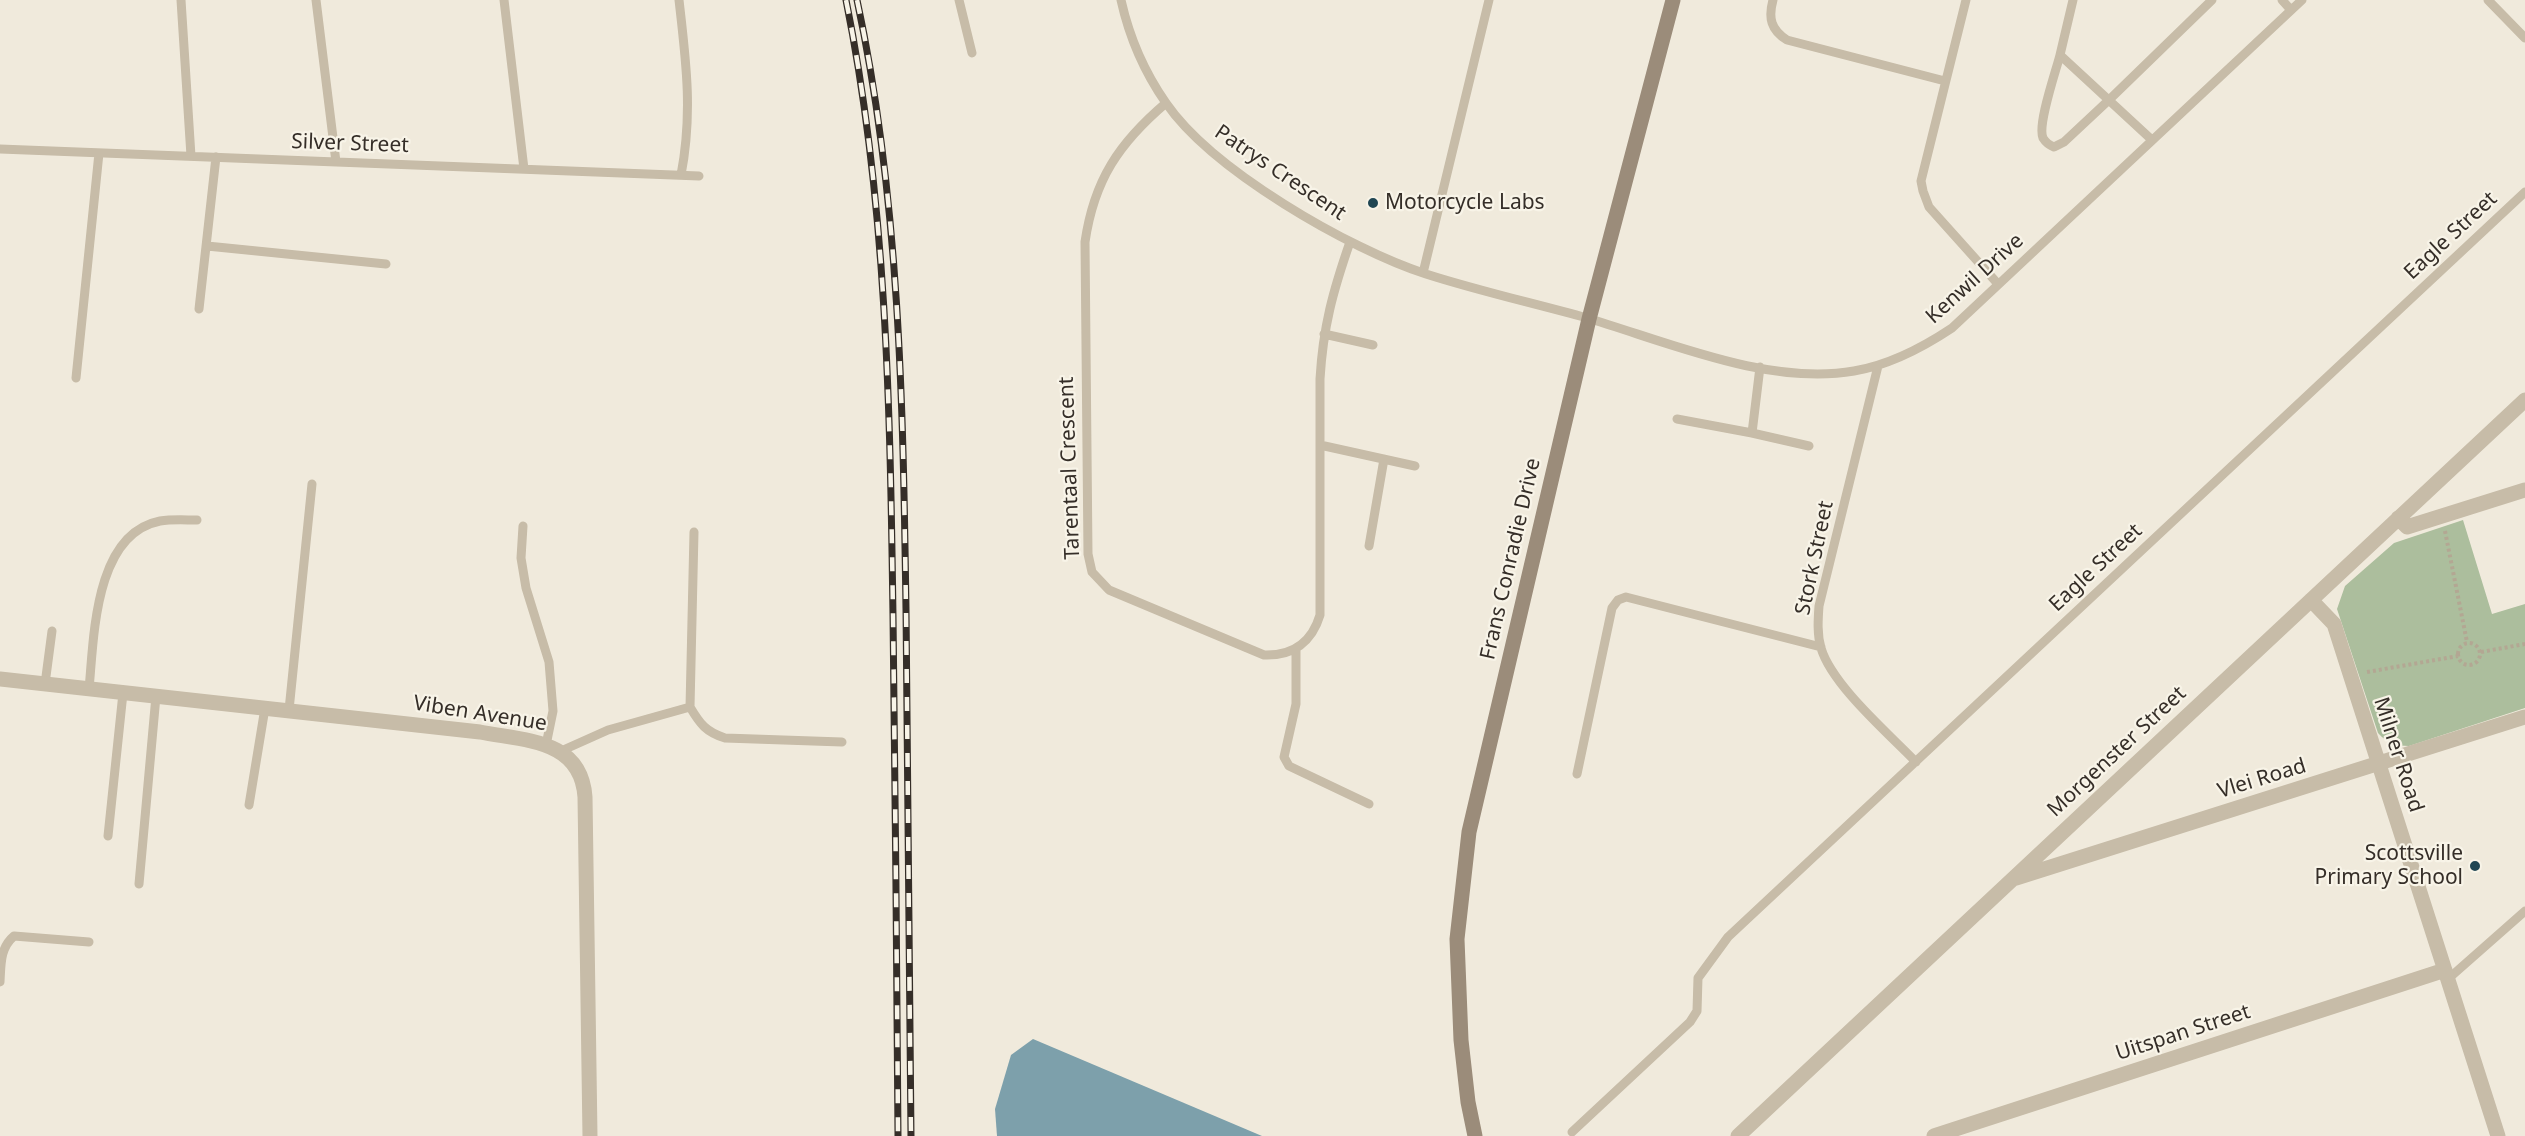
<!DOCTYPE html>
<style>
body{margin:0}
canvas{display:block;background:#f0eadc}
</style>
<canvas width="2525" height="1136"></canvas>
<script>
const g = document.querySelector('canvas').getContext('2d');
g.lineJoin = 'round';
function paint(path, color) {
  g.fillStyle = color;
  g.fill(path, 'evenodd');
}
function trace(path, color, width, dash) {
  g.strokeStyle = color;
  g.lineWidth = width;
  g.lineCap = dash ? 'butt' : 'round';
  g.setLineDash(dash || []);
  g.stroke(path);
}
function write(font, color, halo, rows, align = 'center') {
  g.font = font + ' "Noto Sans",sans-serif';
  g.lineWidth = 4.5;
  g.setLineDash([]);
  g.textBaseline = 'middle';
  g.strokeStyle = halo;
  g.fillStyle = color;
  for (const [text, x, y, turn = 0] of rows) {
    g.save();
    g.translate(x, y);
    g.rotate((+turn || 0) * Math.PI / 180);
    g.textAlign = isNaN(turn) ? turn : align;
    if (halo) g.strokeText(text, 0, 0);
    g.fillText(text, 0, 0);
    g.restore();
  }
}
paint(new Path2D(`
 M 2463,520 L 2492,614 L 2525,604 L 2525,708 L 2409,746 C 2396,746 2387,743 2378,733 L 2337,609 L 2345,586 L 2394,543 Z`), '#acbe9d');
paint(new Path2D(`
 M 1033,1039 L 1262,1136 L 997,1136 L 995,1109 L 1011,1055 Z`), '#7da0ab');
trace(new Path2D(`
 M 2445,531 L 2467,642
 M2458 654a11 11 0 1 1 22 0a11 11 0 1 1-22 0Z
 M 2481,652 L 2525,644
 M 2367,672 L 2458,656`), '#b3a793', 4, [3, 3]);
trace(new Path2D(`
 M 181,0 L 191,156
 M 316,0 L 336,162
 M 504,0 L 524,169
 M 679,0 C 686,61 693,113 681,175
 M 959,0 L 972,53
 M 1121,0 C 1129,36 1145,73 1166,103 C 1212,170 1349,249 1426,274 C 1479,291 1533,303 1587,318 C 1668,342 1769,386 1854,371 C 1890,365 1922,348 1952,328 L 2302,0
 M 1773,0 C 1768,18 1771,30 1787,40 L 1945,81
 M 1966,0 L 1921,181 L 1923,191 L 1929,207 L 1998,284
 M 2073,0 L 2060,55 L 2152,140
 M 2282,0 L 2291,10
 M 2488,0 L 2525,38
 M 2060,55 C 2056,71 2037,125 2043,138 C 2046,143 2049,145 2054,147 L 2064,142 L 2110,99 L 2212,0
 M 1166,103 C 1119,143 1094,180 1085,242 L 1088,554 L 1092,572 L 1109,590 L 1264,655 C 1293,656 1312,642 1320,615 L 1320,379 C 1323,327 1333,291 1350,242
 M 0,149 L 699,176
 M 207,246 L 386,264
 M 1423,273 L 1489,0
 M 199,309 L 216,157
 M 1324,334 L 1373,345
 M 1878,366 L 1819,606 C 1818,620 1817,634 1821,648 C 1832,685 1888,733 1916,762
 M 76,378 L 99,153
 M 1677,419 L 1752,433 L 1760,367
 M 1752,433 L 1809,446
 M 1320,445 L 1415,466
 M 523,526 L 521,558 L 526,588 L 549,662 L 553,711 L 546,745
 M 1369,546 L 1384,459
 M 1296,649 L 1296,704 L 1284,757 L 1289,766 L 1369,804
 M 45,684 L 52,631
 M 89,689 C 94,638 94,534 160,521 C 172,519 185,520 197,520
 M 690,707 C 700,724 706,732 725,738 L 842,742
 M 289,710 L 312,484
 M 561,751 L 608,730 L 690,707 L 694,532
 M 1577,774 L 1612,608 L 1618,600 L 1626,597 L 1821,647
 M 249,805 L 265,708
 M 108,836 L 123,693
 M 139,884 L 156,696
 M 2448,979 L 2525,911
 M 0,982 C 1,964 0,948 14,936 L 89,942
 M 1572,1132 L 1690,1022 L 1697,1011 L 1698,978 L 1728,937 L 2525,192`), '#c7bca8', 9);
trace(new Path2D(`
 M 2398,518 L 2407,527 L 2525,490
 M 2311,600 L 2334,624 L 2498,1136
 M 0,679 L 480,732 C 525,741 581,739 585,797 L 590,1136
 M 2016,878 L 2525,717
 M 1738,1136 L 2525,400
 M 1934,1136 L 2445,970`), '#c7bca8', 15);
trace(new Path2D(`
 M 1475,1136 L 1468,1102 L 1461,1040 L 1457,939 L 1469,832 L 1589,319 L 1673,0`), '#9b8c7a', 15);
const rail = new Path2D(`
 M 846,0 C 887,203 890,409 893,615 C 895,789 897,962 898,1136
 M 857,0 C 900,200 903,406 906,609 C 908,785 909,960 911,1136`);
trace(rail, '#352e28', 7);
trace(rail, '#f8f4e8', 4.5, [14]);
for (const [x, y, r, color] of [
 [1373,203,6,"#204653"],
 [2475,866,6,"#204653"]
]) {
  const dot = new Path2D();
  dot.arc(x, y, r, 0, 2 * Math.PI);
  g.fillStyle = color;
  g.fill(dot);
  trace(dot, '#f8f4e8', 2);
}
write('21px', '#352e28', '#f8f4e8', [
 ["Silver Street",350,144,2],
 ["Patrys Crescent",1280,173,34],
 ["Eagle Street",2451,236,-43],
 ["Kenwil Drive",1975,279,-42],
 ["Tarentaal Crescent",1070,468,-92],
 ["Stork Street",1815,558,-78],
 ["Frans Conradie Drive",1511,559,-77],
 ["Eagle Street",2096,568,-43],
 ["Viben Avenue",480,714,9],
 ["Morgenster Street",2117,752,-43],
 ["Milner Road",2398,755,72],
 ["Vlei Road",2262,779,-17],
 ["Uitspan Street",2183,1033,-18]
]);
write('21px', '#352e28', '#f8f4e8', [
 ["Motorcycle Labs",1385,203],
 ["Scottsville",2463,854,"right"],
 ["Primary School",2463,878,"right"]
], 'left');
</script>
